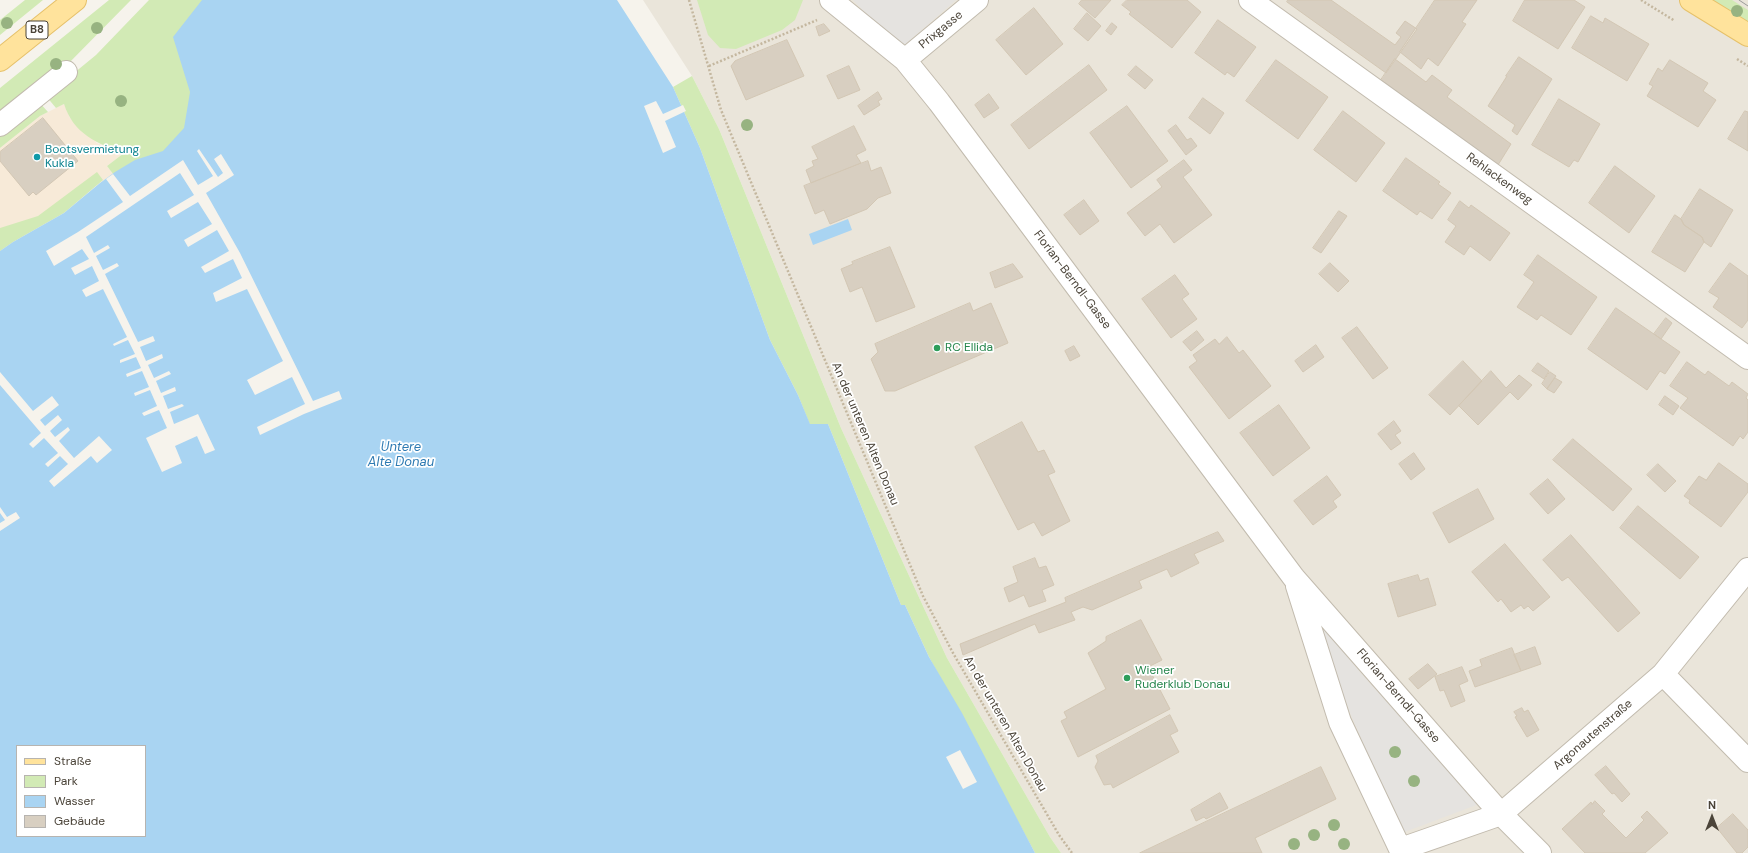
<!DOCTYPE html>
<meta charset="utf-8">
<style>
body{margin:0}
#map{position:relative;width:1748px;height:853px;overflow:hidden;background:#f6f3ec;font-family:"DM Sans",sans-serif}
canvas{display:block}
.legend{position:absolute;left:16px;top:745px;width:130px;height:92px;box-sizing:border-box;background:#fff;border:1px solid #b7b4b0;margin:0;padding:5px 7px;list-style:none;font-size:12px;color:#4b4439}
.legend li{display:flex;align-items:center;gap:8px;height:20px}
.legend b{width:20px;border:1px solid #b7b4b0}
.north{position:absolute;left:1692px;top:797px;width:40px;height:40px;-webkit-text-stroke:3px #fff;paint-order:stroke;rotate:0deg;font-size:11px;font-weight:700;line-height:16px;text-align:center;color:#4b4439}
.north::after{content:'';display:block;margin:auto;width:14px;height:18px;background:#4b4439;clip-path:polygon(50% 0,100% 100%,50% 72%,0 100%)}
</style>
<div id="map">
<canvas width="1748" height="853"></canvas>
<ul class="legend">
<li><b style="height:5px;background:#ffe39c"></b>Straße</li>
<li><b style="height:11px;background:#d2eab5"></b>Park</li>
<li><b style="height:11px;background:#a9d4f2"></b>Wasser</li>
<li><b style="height:11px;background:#d8cfc1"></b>Gebäude</li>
</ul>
<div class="north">N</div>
</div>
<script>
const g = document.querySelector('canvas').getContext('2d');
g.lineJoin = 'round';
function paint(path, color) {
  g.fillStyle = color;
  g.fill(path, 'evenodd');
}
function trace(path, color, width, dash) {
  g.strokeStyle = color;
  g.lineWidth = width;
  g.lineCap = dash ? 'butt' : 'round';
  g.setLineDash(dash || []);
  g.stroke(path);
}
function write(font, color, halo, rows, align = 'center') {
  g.font = font + ' "DM Sans",sans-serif';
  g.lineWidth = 3.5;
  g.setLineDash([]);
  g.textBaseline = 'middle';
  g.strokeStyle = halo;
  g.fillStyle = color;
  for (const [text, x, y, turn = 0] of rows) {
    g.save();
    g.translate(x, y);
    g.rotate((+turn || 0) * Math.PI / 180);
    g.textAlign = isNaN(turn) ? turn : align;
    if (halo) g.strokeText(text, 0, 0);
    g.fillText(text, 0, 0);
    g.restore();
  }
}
paint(new Path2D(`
 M 643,0 L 1748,0 L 1748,853 L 1061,853 L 1050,837 L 947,658 L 841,428 L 719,129 L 692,76 Z`), '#eae5da');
paint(new Path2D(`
 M 64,104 L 70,118 L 97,143 L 124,153 L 107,166 L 113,174 L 0,251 L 0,148 L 40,116 Z`), '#f7ead8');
paint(new Path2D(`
 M 25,0 L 43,0 L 0,35 L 0,20 Z
 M 109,0 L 131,0 L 66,66 L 0,118 L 0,88 Z
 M 149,0 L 211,0 L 183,143 L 113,174 L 107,166 L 124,153 C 97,144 73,133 64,104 L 56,108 L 46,96 L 96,55 Z
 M 697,0 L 803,0 L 795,20 L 782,30 L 736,49 L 720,48 L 708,35 Z
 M 1703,0 L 1732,0 L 1748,10 L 1748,28 Z
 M 692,76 L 719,129 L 841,428 L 947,658 L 1050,837 L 1061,853 L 1035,853 L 929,657 L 905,605 L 901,605 L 828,424 L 810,425 L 798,395 L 770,340 L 700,148 L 673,87 Z
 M 39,102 L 48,112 L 40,116 L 0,148 L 0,133 Z
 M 97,172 L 103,180 L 64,213 L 13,242 L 0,251 L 0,228 L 38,216 Z`), '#d2eab5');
paint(new Path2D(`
 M 853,0 L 956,0 L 900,49 Z
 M 1319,622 L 1359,671 L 1479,804 L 1402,833 L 1347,706 Z`), '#e5e3e0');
paint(new Path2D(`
 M 202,0 L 617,0 L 673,87 L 700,148 L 770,340 L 798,395 L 810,424 L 828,424 L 901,605 L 905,605 L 929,657 L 962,713 L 1035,853 L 0,853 L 0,251 L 13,242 L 64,213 L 100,183 L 115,172 L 135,160 L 163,151 L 184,128 L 190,92 L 173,37 ZM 17,746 L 145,746 L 145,836 L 17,836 Z
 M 848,219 L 852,230 L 813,245 L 809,234 Z`), '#a9d4f2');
paint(new Path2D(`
 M 656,101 L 663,114 L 683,105 L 686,111 L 665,121 L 676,147 L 663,153 L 644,106 Z
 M 199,149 L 218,177 L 223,173 L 214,159 L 221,154 L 234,175 L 206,193 L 240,253 L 313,401 L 339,391 L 342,399 L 304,414 L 260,435 L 257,427 L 305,404 L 292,377 L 255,395 L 247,380 L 283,361 L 247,289 L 216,302 L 213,293 L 242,278 L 233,259 L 205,273 L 201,267 L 229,251 L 217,230 L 188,247 L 184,240 L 212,224 L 198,202 L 171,218 L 167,211 L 194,195 L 180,173 L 86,237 L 94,253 L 108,245 L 110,248 L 96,256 L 103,270 L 117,263 L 119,266 L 105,274 L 138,342 L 153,336 L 155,341 L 140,347 L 146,361 L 162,354 L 163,358 L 148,365 L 154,378 L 169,371 L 171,374 L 156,381 L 161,393 L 175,387 L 176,391 L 163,396 L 168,409 L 182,404 L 184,406 L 170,412 L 174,424 L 198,414 L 215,450 L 205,454 L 197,436 L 175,446 L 182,463 L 162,472 L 146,438 L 167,428 L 159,410 L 144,416 L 142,413 L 157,406 L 150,390 L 135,396 L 134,393 L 149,387 L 142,371 L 127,377 L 126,374 L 141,368 L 136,357 L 120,363 L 120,360 L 135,354 L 128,340 L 114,346 L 113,344 L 127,337 L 103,289 L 86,297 L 82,290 L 99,281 L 92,266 L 75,275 L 71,268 L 89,259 L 82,249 L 54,266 L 46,251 L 78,232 L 123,202 L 106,179 L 113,174 L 130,196 L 183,160 L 198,185 L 213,176 L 197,151 Z
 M 0,372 L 33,411 L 52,396 L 59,405 L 40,420 L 45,426 L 58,415 L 62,420 L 50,431 L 55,437 L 68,427 L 70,430 L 59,441 L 74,458 L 99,436 L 112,450 L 97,463 L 91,456 L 54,487 L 49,481 L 68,464 L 60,456 L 48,467 L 45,464 L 58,453 L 44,438 L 33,448 L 29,444 L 41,433 L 0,385 Z
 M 0,507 L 7,517 L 16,512 L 20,518 L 0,531 L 0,523 L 5,520 L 0,513 Z
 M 960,750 L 977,782 L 963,789 L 946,757 Z`), '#f6f3ec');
const building = new Path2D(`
 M 1082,0 L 1111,0 L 1095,18 L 1079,4 Z
 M 1127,0 L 1187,0 L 1201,12 L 1172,48 L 1129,14 L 1131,12 L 1122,5 Z
 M 1288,0 L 1331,0 L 1395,45 L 1401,37 L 1396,33 L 1405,21 L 1417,29 L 1386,73 L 1287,2 Z
 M 1435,0 L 1477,0 L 1462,22 L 1466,24 L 1438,66 L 1428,58 L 1421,69 L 1400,52 Z
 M 1525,0 L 1574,0 L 1585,7 L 1558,49 L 1513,21 Z
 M 1034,8 L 1063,44 L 1026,75 L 996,40 Z
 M 1087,13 L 1101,26 L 1088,41 L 1074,29 Z
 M 1591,16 L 1603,23 L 1605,18 L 1649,44 L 1627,81 L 1572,48 Z
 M 1218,20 L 1256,47 L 1234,77 L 1227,72 L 1225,75 L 1195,53 Z
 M 1112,23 L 1117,27 L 1111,35 L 1106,31 Z
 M 824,24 L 830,31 L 819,36 L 816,27 Z
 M 787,40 L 804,76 L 746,100 L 731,66 L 735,61 Z
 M 1519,57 L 1552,79 L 1517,135 L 1512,131 L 1515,125 L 1488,106 L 1507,76 L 1506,76 Z
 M 1395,59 L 1426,82 L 1432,75 L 1452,90 L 1447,97 L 1511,144 L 1498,165 L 1381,80 Z
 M 1276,60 L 1328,97 L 1298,139 L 1246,101 Z
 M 1670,60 L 1708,83 L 1703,91 L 1716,100 L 1698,127 L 1647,96 L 1653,86 L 1649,84 L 1658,68 L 1662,71 Z
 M 1089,65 L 1107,90 L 1029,149 L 1011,125 Z
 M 849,66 L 860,90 L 838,99 L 827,76 Z
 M 1136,66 L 1153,80 L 1145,89 L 1128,75 Z
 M 878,92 L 882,99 L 878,101 L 880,105 L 864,115 L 858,106 Z
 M 989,94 L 999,108 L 984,118 L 975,105 Z
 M 1203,98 L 1224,113 L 1210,134 L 1189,118 Z
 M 1559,99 L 1600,124 L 1578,162 L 1574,160 L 1569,167 L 1532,145 Z
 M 1127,106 L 1168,161 L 1131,188 L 1090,133 Z
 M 1343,111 L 1385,143 L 1356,182 L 1314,150 Z
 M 1745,111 L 1748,112 L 1748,151 L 1728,139 Z
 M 43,118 L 78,161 L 36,195 L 33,192 L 29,196 L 0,161 L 0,152 Z
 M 1176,125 L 1187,140 L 1191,138 L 1197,146 L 1186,155 L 1168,131 Z
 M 854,126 L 866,150 L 856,155 L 861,163 L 811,183 L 806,170 L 814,166 L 812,161 L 818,159 L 812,147 Z
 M 1406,158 L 1440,182 L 1438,184 L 1451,193 L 1432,219 L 1420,211 L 1417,215 L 1383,191 Z
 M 1184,160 L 1192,170 L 1183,177 L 1212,215 L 1174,243 L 1160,224 L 1145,236 L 1127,213 L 1162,187 L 1157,180 Z
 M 868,161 L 871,171 L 881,167 L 891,193 L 878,198 L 867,209 L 830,224 L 824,210 L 815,214 L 804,186 Z
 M 1615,166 L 1655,196 L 1629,233 L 1589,203 Z
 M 1700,189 L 1733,210 L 1711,247 L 1704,242 L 1702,237 L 1684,225 L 1681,219 Z
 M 1084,200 L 1099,221 L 1080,235 L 1064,215 Z
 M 1460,201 L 1469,208 L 1471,205 L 1510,233 L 1490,261 L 1470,246 L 1464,255 L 1445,242 L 1456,226 L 1448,220 Z
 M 1339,211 L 1347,216 L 1321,253 L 1313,248 Z
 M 1675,215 L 1681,219 L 1684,225 L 1702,237 L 1704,242 L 1685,272 L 1652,252 Z
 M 890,247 L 915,307 L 876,322 L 862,287 L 850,292 L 841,269 L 853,264 L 852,262 Z
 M 1538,255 L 1597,297 L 1571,335 L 1541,315 L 1537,320 L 1517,307 L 1534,282 L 1524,275 Z
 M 1330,263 L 1349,281 L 1338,292 L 1319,274 Z
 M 1730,263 L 1748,276 L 1748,320 L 1742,328 L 1713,307 L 1719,298 L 1709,292 Z
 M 1013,264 L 1023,277 L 995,288 L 990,273 Z
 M 1175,275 L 1189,294 L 1182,299 L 1197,319 L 1171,338 L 1142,299 Z
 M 970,303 L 973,311 L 991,303 L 1008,343 L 895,391 L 885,391 L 871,359 L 878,352 L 875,344 Z
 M 1616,308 L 1680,352 L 1665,374 L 1660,371 L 1647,390 L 1588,349 Z
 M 1666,318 L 1672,323 L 1661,339 L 1654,334 Z
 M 1357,327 L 1388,368 L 1373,379 L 1342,338 Z
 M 1197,331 L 1204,340 L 1191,351 L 1183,342 Z
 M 1227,337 L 1239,353 L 1243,350 L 1271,386 L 1229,419 L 1189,367 L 1197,361 L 1193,355 L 1215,339 L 1219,344 Z
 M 1316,345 L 1324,357 L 1303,372 L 1295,361 Z
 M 1074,346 L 1080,356 L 1070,361 L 1065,351 Z
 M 1463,361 L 1482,381 L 1450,415 L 1429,395 Z
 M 1687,362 L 1705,375 L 1708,371 L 1729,386 L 1732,382 L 1748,394 L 1746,398 L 1748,400 L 1748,432 L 1743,439 L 1740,436 L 1733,446 L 1680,408 L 1688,398 L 1670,386 Z
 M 1538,363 L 1549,371 L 1544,379 L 1532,371 Z
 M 1491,371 L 1506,388 L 1519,375 L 1532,385 L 1518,400 L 1510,392 L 1478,425 L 1459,406 Z
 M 1550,372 L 1556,376 L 1547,389 L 1542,384 Z
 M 1555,378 L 1562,382 L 1554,393 L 1547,389 Z
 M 1665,396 L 1679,406 L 1673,415 L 1659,405 Z
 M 1279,405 L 1310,448 L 1273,476 L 1240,433 Z
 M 1394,421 L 1401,431 L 1395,435 L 1401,443 L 1391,450 L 1378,434 Z
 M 1022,422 L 1038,452 L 1044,450 L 1055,472 L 1048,475 L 1070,521 L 1042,536 L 1034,522 L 1018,530 L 975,447 Z
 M 1573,439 L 1632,489 L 1613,511 L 1553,460 Z
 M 1414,453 L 1425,469 L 1411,480 L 1399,464 Z
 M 1719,463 L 1748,484 L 1748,492 L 1721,527 L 1689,503 L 1690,500 L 1684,496 L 1699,476 L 1706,480 Z
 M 1658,464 L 1676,481 L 1665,492 L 1647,475 Z
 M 1327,476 L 1341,495 L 1333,501 L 1337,507 L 1313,525 L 1294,501 Z
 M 1548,479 L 1565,499 L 1548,514 L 1530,494 Z
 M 1478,489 L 1494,519 L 1449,543 L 1433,513 Z
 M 1638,506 L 1699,557 L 1680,579 L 1620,528 Z
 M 1218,532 L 1224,541 L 1194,554 L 1199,563 L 1171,577 L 1167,569 L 1139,581 L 1142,588 L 1092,610 L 1083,607 L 1071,612 L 1075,620 L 1039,633 L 1035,624 L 963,655 L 960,644 L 1066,602 L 1065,598 Z
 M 1571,535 L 1640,613 L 1618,632 L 1568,577 L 1562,581 L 1543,560 Z
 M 1505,544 L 1550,597 L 1533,611 L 1528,606 L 1524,609 L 1521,605 L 1511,612 L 1501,599 L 1498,602 L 1472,572 Z
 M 1035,558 L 1039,568 L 1046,566 L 1054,585 L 1042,590 L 1046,601 L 1029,607 L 1024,595 L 1009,602 L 1004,588 L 1018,582 L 1013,567 Z
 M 1418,575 L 1420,581 L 1428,578 L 1436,605 L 1398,617 L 1388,584 Z
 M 1141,620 L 1162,660 L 1148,667 L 1170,709 L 1078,757 L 1061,721 L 1067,718 L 1064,712 L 1106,689 L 1088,653 L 1106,641 L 1106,637 Z
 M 1535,647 L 1541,664 L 1521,671 L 1514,655 Z
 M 1512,648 L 1521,671 L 1475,687 L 1469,671 L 1482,666 L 1480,660 Z
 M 1428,664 L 1437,674 L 1418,689 L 1409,679 Z
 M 1462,667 L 1468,681 L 1459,685 L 1465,701 L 1451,707 L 1444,690 L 1440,691 L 1435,677 Z
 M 1522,708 L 1524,712 L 1528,710 L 1539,730 L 1527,737 L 1515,717 L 1517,716 L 1514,712 Z
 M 1170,715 L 1178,731 L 1170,735 L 1179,752 L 1113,788 L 1111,784 L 1104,785 L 1095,767 L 1098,761 L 1096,756 Z
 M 1606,766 L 1630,794 L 1622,802 L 1614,793 L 1612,794 L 1595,775 Z
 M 1321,767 L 1336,799 L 1255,838 L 1262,853 L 1140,853 Z
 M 1220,793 L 1228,808 L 1206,819 L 1204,817 L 1196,821 L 1191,810 Z
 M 1595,801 L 1605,811 L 1602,814 L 1626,838 L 1644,820 L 1641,817 L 1647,811 L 1668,833 L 1645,853 L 1585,853 L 1562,829 L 1591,802 L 1592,804 Z
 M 1733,814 L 1748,830 L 1748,847 L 1742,853 L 1737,853 L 1717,828 Z`);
paint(building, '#d8cfc1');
trace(building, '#d3c7b4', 1);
const minor = new Path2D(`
 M 831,0 L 905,60 L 939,102 L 1294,578 L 1501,814 L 1540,853
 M 1250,0 L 1748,358
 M 905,60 L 977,0
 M 0,125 L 66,72
 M 1297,586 L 1340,722 L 1402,853
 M 1663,674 L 1748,761
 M 1401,849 L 1501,814 L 1663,674 L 1748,569`);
const major = new Path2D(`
 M 1691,0 L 1748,35
 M 0,60 L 75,0`);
trace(minor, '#c2bbae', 24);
trace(major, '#e6c16a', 24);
trace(new Path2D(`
 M 689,0 L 721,110 L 923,596 L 953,653 L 1059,835 L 1072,853
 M 1641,0 L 1675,21
 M 1737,59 L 1748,66
 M 709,66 L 817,20`), '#c4b79f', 2.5, [2, 2]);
trace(minor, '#fff', 22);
trace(major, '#ffe39c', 22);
trace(new Path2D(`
 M 1739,0 L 1748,6`), '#9a9a9a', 1);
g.fillStyle = '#97b381';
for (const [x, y] of [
 [1737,11],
 [7,23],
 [97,28],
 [56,64],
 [121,101],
 [747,125],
 [1395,752],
 [1414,781],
 [1334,825],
 [1314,835],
 [1294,844],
 [1344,844]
]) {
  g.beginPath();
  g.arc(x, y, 6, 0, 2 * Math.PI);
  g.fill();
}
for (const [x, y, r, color] of [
 [37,157,4,"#0f9aa8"],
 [937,348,4,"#2e9e5b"],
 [1127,678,4,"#2e9e5b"]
]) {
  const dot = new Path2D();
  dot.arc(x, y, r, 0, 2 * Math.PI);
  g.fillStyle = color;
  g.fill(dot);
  trace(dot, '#fff', 1.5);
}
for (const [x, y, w] of [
 [37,30,22]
]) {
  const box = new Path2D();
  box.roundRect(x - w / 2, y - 9, w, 18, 3);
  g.fillStyle = '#fff';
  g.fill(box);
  trace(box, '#4b4439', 1);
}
write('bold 11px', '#4b4439', null, [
 ["B8",37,30]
]);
write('12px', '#4b4439', '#fff', [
 ["Prixgasse",941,30,-39],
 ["Rehlackenweg",1499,179,36],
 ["Florian-Berndl-Gasse",1072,280,53],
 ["An der unteren Alten Donau",865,434,67],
 ["Florian-Berndl-Gasse",1398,696,49],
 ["An der unteren Alten Donau",1005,724,60],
 ["Argonautenstraße",1593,735,-41]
]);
write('12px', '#0d838f', '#fff', [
 ["Bootsvermietung",45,150],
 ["Kukla",45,164]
], 'left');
write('12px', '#27864d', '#fff', [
 ["RC Ellida",945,348],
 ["Wiener",1135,671],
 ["Ruderklub Donau",1135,685]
], 'left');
write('italic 13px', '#2e7ab2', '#fff', [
 ["Untere",401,448],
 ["Alte Donau",401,463]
]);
</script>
